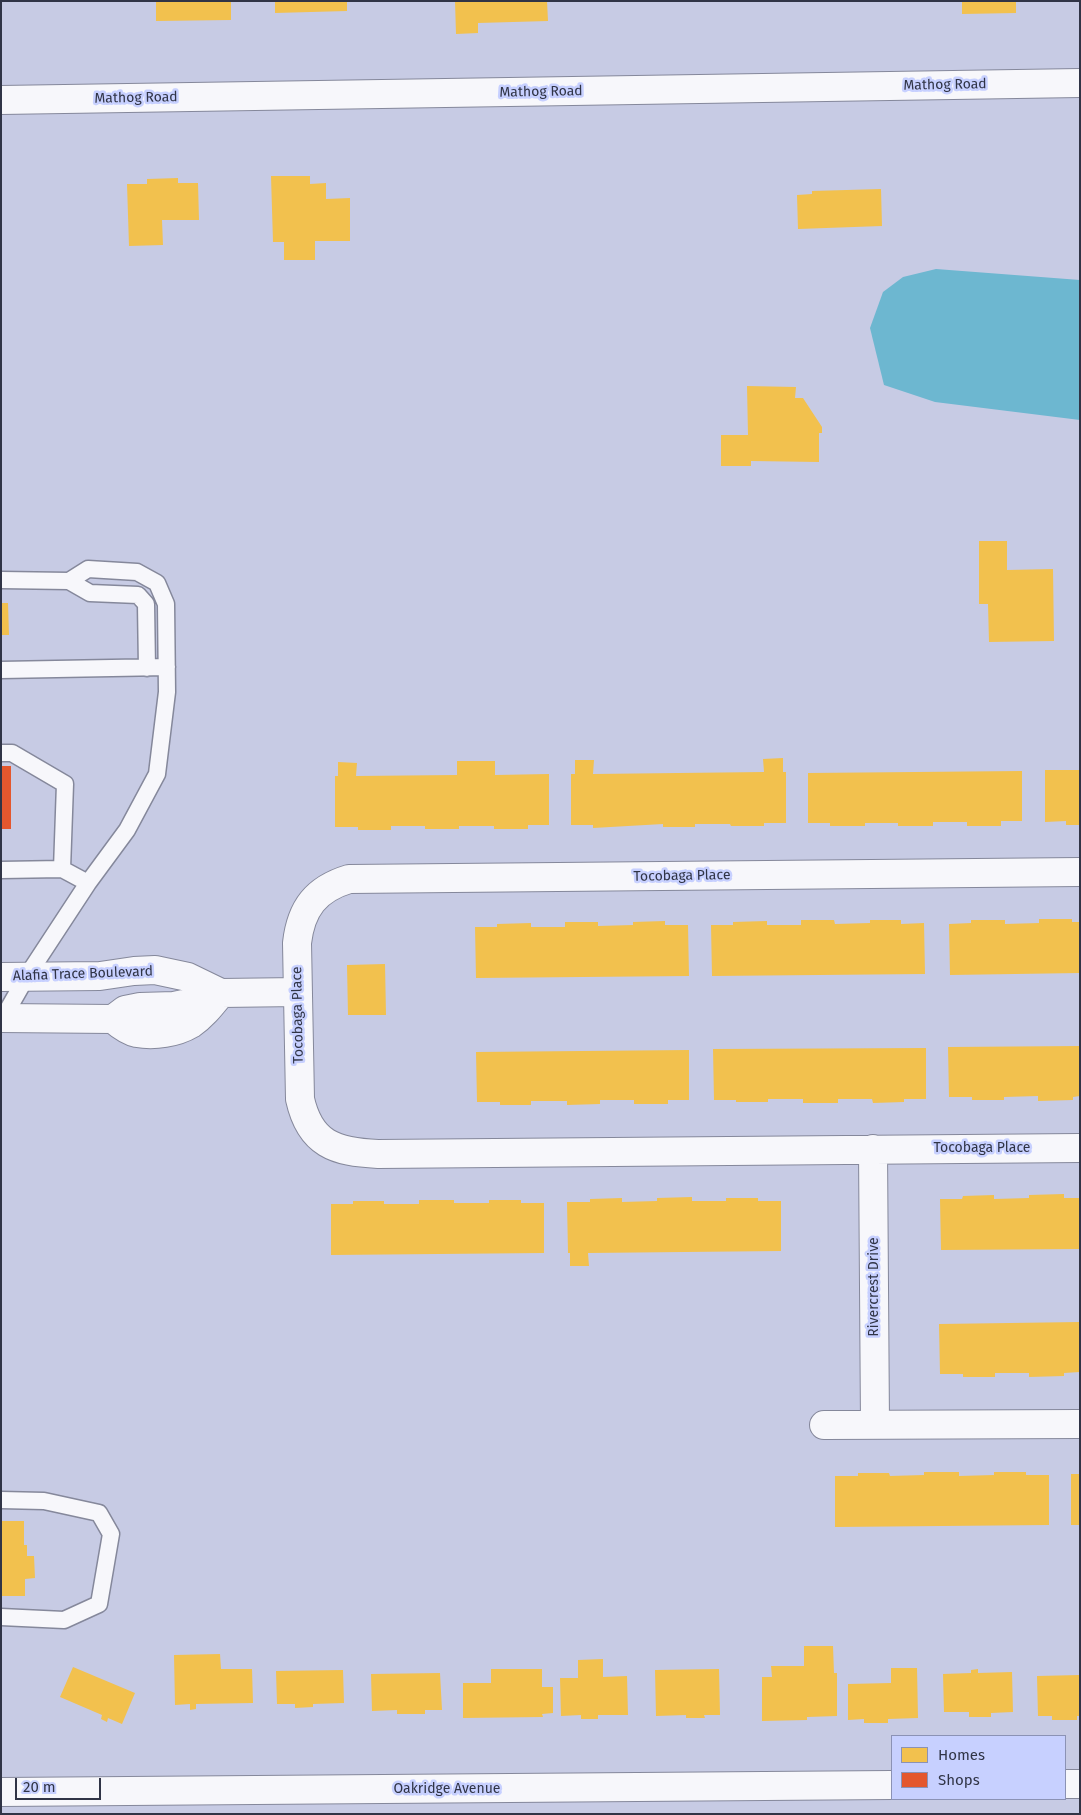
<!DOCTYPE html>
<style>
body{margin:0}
#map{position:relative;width:1081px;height:1815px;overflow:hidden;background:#c7cbe4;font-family:"Fira Sans",sans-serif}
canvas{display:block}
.frame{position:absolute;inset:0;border:2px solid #303446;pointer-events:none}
.legend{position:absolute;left:891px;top:1735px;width:175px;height:65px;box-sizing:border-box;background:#c7d0ff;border:1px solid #8b92b5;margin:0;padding:6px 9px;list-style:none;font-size:15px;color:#303446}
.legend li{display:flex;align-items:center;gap:10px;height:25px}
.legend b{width:25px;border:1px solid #8b92b5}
.scale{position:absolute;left:15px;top:1778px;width:86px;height:22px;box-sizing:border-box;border:2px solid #303446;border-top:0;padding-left:6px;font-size:15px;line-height:18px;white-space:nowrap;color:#303446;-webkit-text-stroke:4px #c7d0ff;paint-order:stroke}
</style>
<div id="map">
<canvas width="1081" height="1815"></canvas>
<div class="frame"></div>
<ul class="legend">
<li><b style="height:14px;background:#f2c14e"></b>Homes</li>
<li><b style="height:14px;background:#e4572e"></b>Shops</li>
</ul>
<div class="scale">20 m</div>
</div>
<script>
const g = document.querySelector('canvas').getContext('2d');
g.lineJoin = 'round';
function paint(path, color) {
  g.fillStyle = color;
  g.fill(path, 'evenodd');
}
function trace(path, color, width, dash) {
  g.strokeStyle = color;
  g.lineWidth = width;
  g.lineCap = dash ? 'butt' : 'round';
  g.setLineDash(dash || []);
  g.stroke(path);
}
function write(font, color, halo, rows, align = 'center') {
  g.font = font + ' "Fira Sans",sans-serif';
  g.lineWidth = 5;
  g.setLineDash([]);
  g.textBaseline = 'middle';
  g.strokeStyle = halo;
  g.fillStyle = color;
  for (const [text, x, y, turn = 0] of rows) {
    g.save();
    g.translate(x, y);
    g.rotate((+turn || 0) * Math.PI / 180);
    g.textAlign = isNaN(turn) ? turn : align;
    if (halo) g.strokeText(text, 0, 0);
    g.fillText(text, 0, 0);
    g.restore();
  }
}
paint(new Path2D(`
 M 936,269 L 1080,280 L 1080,420 L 935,402 L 884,385 L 870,328 L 883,292 L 903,277 Z`), '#6db7d0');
paint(new Path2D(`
 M 156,1 L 231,1 L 231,20 L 156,21 Z
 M 275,1 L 347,1 L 347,11 L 275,13 Z
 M 455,1 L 547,1 L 548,21 L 478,23 L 478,33 L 456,34 Z
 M 962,1 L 1016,1 L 1016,13 L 962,14 Z
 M 271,176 L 310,176 L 310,184 L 326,183 L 326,199 L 350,198 L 350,241 L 315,241 L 315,260 L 284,260 L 284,242 L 273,242 Z
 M 178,178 L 178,183 L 198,183 L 199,220 L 162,220 L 163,245 L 129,246 L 127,184 L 147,184 L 147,179 Z
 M 881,189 L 882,226 L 798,229 L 797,195 L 812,194 L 812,191 Z
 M 747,386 L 796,387 L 795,398 L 803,398 L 822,427 L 822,433 L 819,433 L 819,462 L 751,461 L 751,466 L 721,466 L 721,435 L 748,435 Z
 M 979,541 L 1007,541 L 1007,570 L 1053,569 L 1054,641 L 989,642 L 988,604 L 979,604 Z
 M 1,603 L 8,603 L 9,635 L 1,635 Z
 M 783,758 L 783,772 L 786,772 L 786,823 L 764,823 L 764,826 L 731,826 L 730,824 L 695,824 L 695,827 L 663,827 L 663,824 L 593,828 L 593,825 L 571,825 L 571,774 L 575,774 L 575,760 L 594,760 L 593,774 L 764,772 L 763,759 Z
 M 457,761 L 495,761 L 495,775 L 549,774 L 549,825 L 528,825 L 528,829 L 494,829 L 494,826 L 459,826 L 459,829 L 425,829 L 425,826 L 391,826 L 391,830 L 358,830 L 358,827 L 335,827 L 335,776 L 338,776 L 338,762 L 357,763 L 356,776 L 457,775 Z
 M 1045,770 L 1080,770 L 1080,825 L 1066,825 L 1066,821 L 1045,822 Z
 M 1022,771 L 1022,821 L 1001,821 L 1001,826 L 967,826 L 967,822 L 933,822 L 933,826 L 898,826 L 898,823 L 865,823 L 865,826 L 830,826 L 830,823 L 808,823 L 808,773 Z
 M 1039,919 L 1072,919 L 1072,922 L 1080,922 L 1080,973 L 950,975 L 949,924 L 971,923 L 971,920 L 1005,920 L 1005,924 L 1039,923 Z
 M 801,920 L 834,920 L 835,924 L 870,923 L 870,920 L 901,920 L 901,924 L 924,923 L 925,974 L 712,976 L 711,925 L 733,925 L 733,922 L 767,921 L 767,925 L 801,925 Z
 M 665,921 L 665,925 L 688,925 L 689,976 L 476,978 L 475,927 L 497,927 L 497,924 L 531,923 L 531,927 L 565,927 L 565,922 L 598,922 L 598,926 L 633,925 L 633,922 Z
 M 385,964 L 386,1015 L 348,1015 L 347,965 Z
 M 1080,1046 L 1080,1096 L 1073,1097 L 1073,1100 L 1038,1101 L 1038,1096 L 1004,1097 L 1004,1100 L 972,1100 L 972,1097 L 949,1097 L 948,1047 Z
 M 926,1048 L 926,1099 L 904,1099 L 904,1102 L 873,1103 L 872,1099 L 838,1099 L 838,1103 L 803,1103 L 803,1099 L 768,1099 L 768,1102 L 736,1102 L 736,1100 L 714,1100 L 713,1049 Z
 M 689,1050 L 689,1100 L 668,1100 L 668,1104 L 634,1104 L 634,1100 L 600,1100 L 600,1104 L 567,1105 L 567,1101 L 531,1101 L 531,1105 L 500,1105 L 500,1102 L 477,1102 L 476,1052 Z
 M 1064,1194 L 1064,1198 L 1080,1198 L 1080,1249 L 941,1250 L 940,1199 L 962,1199 L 963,1196 L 994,1195 L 994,1199 L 1029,1198 L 1029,1195 Z
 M 692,1197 L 692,1201 L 726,1201 L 726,1198 L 758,1198 L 758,1201 L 781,1201 L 781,1251 L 588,1253 L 589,1266 L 570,1266 L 570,1253 L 568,1253 L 567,1202 L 590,1202 L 590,1199 L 622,1198 L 622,1202 L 657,1201 L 657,1198 Z
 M 419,1200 L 454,1200 L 454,1203 L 489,1203 L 489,1200 L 521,1200 L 521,1203 L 544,1203 L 544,1253 L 331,1255 L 331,1204 L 353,1204 L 353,1201 L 384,1201 L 384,1204 L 419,1204 Z
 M 1080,1322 L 1080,1372 L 1064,1373 L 1064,1376 L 1029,1377 L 1029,1373 L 995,1373 L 995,1377 L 963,1377 L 963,1374 L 940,1374 L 939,1324 Z
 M 924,1472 L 959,1472 L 959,1476 L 994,1475 L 994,1472 L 1026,1472 L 1026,1475 L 1049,1475 L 1049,1525 L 835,1527 L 835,1476 L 858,1476 L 858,1473 L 889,1473 L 890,1476 L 924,1475 Z
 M 1071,1474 L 1080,1474 L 1080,1525 L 1071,1525 Z
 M 1,1521 L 24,1521 L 24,1545 L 27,1545 L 27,1556 L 34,1556 L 35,1578 L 25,1579 L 25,1596 L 1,1596 Z
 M 804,1646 L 833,1646 L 834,1673 L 837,1673 L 837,1716 L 807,1717 L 807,1720 L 762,1721 L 762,1677 L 772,1677 L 771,1666 L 804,1666 Z
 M 220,1654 L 221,1669 L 252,1669 L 253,1703 L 196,1704 L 196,1709 L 190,1710 L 190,1704 L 175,1705 L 174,1655 Z
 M 603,1659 L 603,1677 L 627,1676 L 628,1715 L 598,1715 L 598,1719 L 581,1719 L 581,1715 L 561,1716 L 560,1678 L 578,1678 L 578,1660 Z
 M 73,1667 L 135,1693 L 122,1724 L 108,1718 L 107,1722 L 101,1719 L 102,1715 L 60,1697 Z
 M 891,1668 L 917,1668 L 918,1718 L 888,1719 L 888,1723 L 864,1723 L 864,1719 L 848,1720 L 848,1684 L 891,1683 Z
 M 491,1669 L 542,1669 L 542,1687 L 553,1687 L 553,1713 L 542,1714 L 543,1717 L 463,1718 L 463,1683 L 491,1683 Z
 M 719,1669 L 720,1715 L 704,1715 L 705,1718 L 686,1718 L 686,1715 L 656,1716 L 655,1670 Z
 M 978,1669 L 978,1673 L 1012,1672 L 1013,1712 L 991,1713 L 991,1717 L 969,1717 L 969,1712 L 944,1712 L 943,1674 L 971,1673 L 971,1670 Z
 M 343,1670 L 344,1703 L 313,1704 L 313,1707 L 295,1708 L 295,1704 L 277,1704 L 276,1671 Z
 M 440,1673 L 442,1710 L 425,1710 L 425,1714 L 397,1714 L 397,1710 L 372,1711 L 371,1674 Z
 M 1080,1675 L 1080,1716 L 1077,1716 L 1077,1720 L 1052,1720 L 1052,1716 L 1038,1716 L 1037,1676 Z`), '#f2c14e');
paint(new Path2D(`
 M 1,766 L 11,766 L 11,829 L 1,829 Z`), '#e4572e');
const lane = new Path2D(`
 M 1,580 L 69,581 L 88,569 L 137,572 L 157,583 L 166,604 L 167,692 L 157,774 L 127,830 L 88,883
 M 69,581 L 90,593 L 138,595 L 146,604 L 147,668
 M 1,670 L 167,667
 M 1,753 L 12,753 L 65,784 L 62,869
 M 1,870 L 62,869 L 88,883 L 27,976 L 3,1018
 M 1,1500 L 44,1501 L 99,1513 L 111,1534 L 99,1604 L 64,1620 L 1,1617`);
const street = new Path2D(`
 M 1,100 L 1080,83
 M 1080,872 L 349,879 C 316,889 301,908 297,943 L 300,1099 C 310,1144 335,1152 378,1154 L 1080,1148
 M 1,977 L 100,976 L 134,971 L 155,970 L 188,977 L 221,993
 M 1,1018 L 113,1019 C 120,1025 128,1031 137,1033 C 154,1036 176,1033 191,1024 C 203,1016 212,1004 221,993
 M 113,1019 L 125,1010 L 140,1007 L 174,1006 L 193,1002 L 221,993 L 298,992
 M 873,1149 L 875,1425
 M 824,1425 L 1080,1424
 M 1065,1784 L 1080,1784
 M 1,1792 L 892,1785`);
trace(lane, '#85889b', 19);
trace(street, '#85889b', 30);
trace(lane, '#f7f7fb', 16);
trace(street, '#f7f7fb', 28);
write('14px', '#303446', '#c7d0ff', [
 ["Mathog Road",945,85,-1],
 ["Mathog Road",541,92,-1],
 ["Mathog Road",136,98,-1],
 ["Tocobaga Place",682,876,-1],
 ["Alafia Trace Boulevard",83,974,-2],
 ["Tocobaga Place",298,1015,-91],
 ["Tocobaga Place",982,1148],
 ["Rivercrest Drive",874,1287,-90],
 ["Oakridge Avenue",447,1789]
]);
</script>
